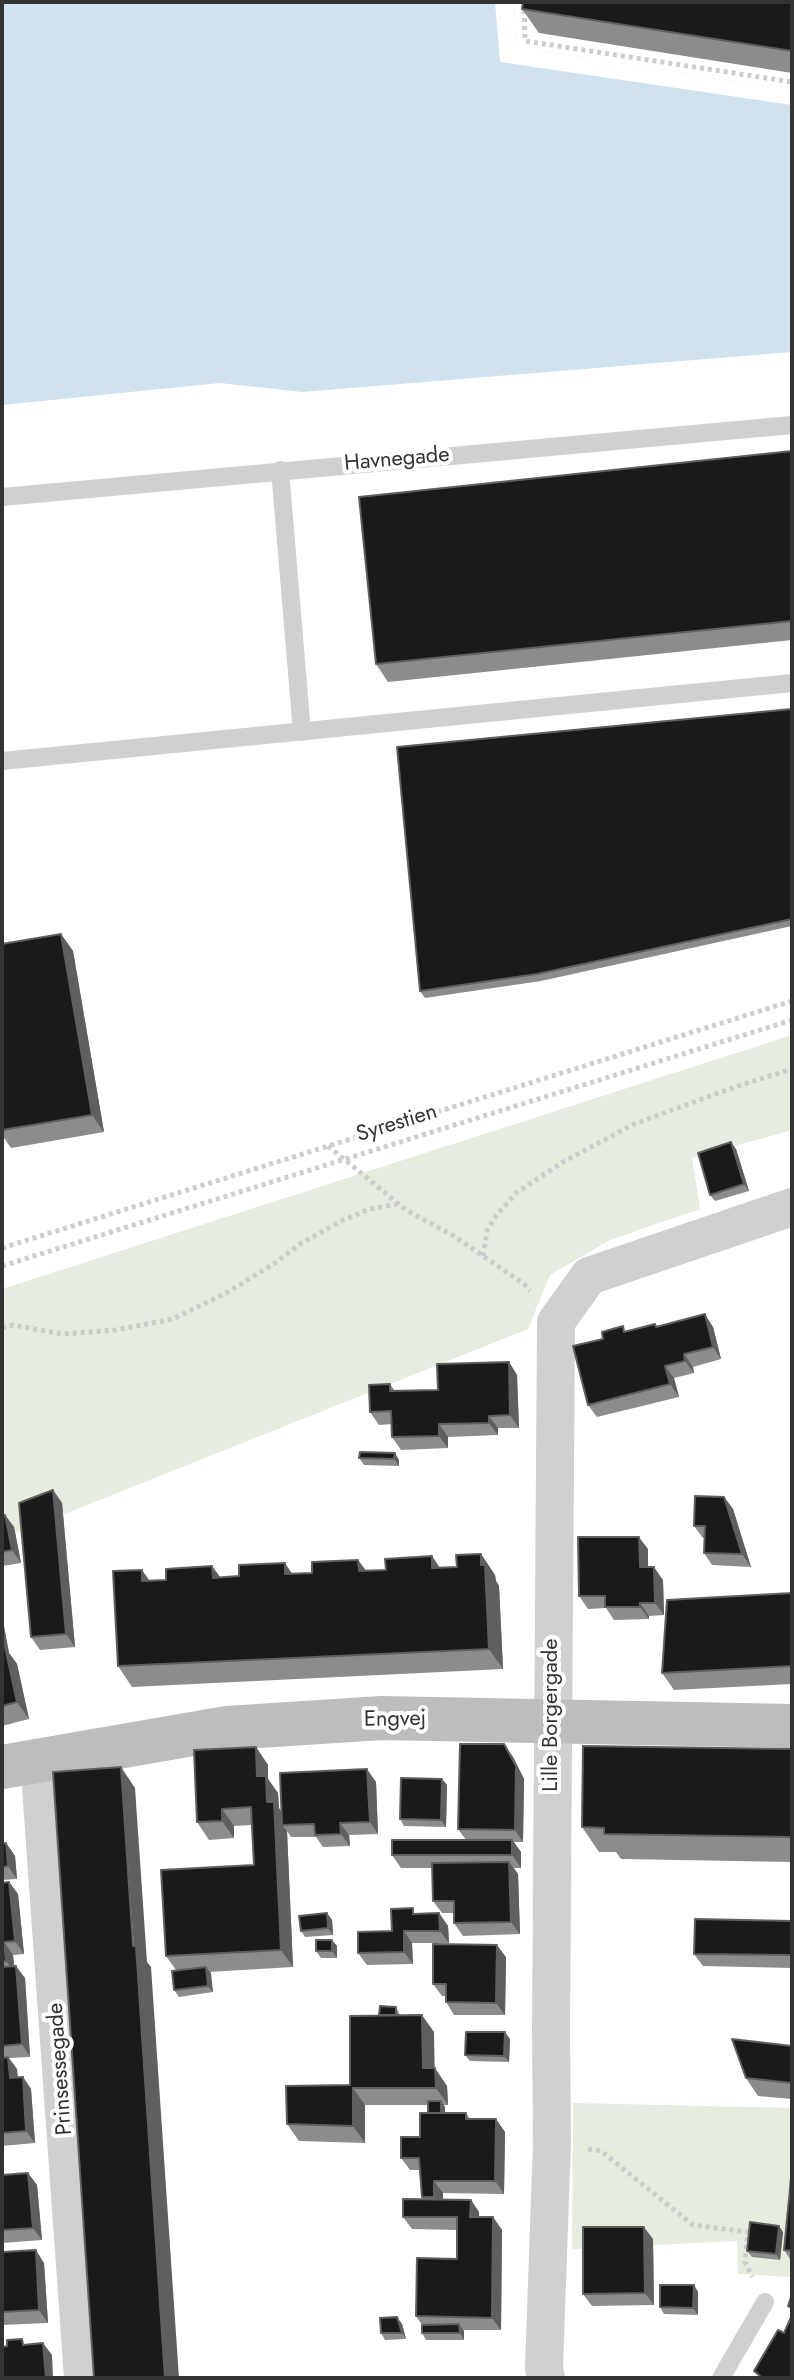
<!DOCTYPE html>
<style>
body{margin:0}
#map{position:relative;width:794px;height:2380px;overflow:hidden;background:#fff;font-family:Jost,sans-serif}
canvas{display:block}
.frame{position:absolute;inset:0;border:4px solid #333;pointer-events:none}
</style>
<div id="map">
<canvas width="794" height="2380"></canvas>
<div class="frame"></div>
</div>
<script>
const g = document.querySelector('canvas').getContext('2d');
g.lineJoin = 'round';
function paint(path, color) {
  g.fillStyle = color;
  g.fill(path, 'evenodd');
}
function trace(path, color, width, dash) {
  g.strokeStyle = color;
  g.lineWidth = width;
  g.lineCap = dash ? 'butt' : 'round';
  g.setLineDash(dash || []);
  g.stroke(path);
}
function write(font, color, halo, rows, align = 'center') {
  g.font = font + ' Jost,sans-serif';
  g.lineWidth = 8;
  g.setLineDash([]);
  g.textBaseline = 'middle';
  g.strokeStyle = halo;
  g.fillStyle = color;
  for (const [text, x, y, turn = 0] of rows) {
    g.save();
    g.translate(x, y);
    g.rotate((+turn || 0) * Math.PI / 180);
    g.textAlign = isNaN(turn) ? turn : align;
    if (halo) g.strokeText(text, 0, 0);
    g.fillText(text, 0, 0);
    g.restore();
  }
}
paint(new Path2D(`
 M 792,1035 L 792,1130 L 692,1158 L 700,1209 L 610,1240 L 550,1275 L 528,1329 L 2,1539 L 2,1289 Z
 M 573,2103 L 792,2108 L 792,2277 L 738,2274 L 737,2241 L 572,2249 Z`), '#e6ecdf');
paint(new Path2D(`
 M 2,2 L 514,2 L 516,47 L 792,90 L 792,352 L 302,392 L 220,383 L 2,405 Z`), '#cfe2ee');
paint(new Path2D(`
 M 495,2 L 514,2 L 516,47 L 792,90 L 792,105 L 500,62 Z`), '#fff');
trace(new Path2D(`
 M 524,2 L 525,41 L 792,82
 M 328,1146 L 406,1210 L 454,1236 L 524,1284 L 530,1291
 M 2,1248 L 792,1001
 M 483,1256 L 487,1231 L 496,1216 L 516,1193 L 563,1162 L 634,1124 L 735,1087 L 792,1069
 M 2,1266 L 792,1020
 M 2,1328 L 13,1325 L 62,1334 L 115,1330 L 173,1319 L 226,1293 L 275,1263 L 300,1244 L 343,1220 L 370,1209 L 398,1204
 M 588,2149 L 601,2151 L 693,2225 L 748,2232 L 745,2262 L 752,2277`), '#cdcdcd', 5, [4, 4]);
trace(new Path2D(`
 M 280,470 L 302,732
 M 2,497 L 792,425
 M 2,761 L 792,683
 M 721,2378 L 765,2302`), '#d0d0d0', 18);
trace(new Path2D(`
 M 39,1759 L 83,2378
 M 546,2378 L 544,2368 L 552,2142 L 551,2029 L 556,1322 L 589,1276 L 792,1207`), '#d0d0d0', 38);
trace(new Path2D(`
 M 2,1767 L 227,1728 L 382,1718 L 792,1726`), '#bdbdbd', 44);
paint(new Path2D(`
 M 792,2 L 792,73 L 539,33 L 522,9 Z
 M 792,451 L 792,640 L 388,682 L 376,664 Z
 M 792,709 L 792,926 L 541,981 L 425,998 L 420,991 Z
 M 61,934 L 73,951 L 104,1132 L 11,1148 L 2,1135 L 2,944 Z
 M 736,1149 L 749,1191 L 715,1201 L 710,1195 Z
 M 656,1327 L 713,1327 L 721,1359 L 693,1367 L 694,1373 L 674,1378 L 679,1397 L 597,1417 L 588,1405 L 603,1339 L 626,1331 Z
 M 509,1362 L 517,1375 L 519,1428 L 498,1428 L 498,1435 L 448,1437 L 448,1448 L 401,1450 L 392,1437 L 392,1424 L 379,1425 L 370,1412 L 390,1384 L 395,1391 L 438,1390 Z
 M 359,1458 L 399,1460 L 399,1466 L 364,1465 Z
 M 53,1490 L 62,1503 L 75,1647 L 40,1650 L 31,1637 Z
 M 724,1497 L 733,1509 L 751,1567 L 712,1565 L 704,1553 L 704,1538 L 703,1538 L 694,1526 Z
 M 5,1515 L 14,1527 L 21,1563 L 2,1566 L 2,1516 Z
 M 648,1549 L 648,1567 L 663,1580 L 664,1615 L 649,1616 L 649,1619 L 614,1620 L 606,1608 L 588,1609 L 579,1596 Z
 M 481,1554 L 495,1575 L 496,1581 L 499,1586 L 503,1669 L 132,1687 L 118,1666 L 142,1570 L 149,1581 L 166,1580 L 212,1566 L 220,1577 L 312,1573 L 358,1560 L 366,1571 L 386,1570 L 432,1556 L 439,1568 L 457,1567 Z
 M 792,1593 L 792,1684 L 674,1690 L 662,1673 Z
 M 2,1616 L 9,1653 L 17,1664 L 29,1719 L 2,1726 Z
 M 256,1747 L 268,1765 L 268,1779 L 278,1793 L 279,1808 L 282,1813 L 376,1782 L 378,1834 L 349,1835 L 350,1846 L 323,1847 L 316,1837 L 291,1837 L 287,1831 L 293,1967 L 209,1972 L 213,1992 L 179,1997 L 174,1990 L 176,1970 L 166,1956 L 254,1865 L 252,1825 L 234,1826 L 234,1838 L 209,1840 L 197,1822 Z
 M 792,1749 L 792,1862 L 621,1859 L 616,1852 L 599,1852 L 582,1827 Z
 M 513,1757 L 524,1779 L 523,1842 L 514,1842 L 521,1852 L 521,1868 L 514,1868 L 518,1874 L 520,1934 L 463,1936 L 454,1923 L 454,1913 L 442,1913 L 433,1901 L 432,1868 L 401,1868 L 392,1855 L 466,1840 L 458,1829 Z
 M 442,1779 L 447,1785 L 446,1827 L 404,1826 L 400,1819 Z
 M 6,1843 L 15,1856 L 17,1879 L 2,1880 L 2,1844 Z
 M 9,1882 L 18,1894 L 24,1954 L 13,1955 L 14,1966 L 25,1978 L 30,2057 L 9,2058 L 17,2069 L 18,2077 L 23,2077 L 31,2089 L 35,2143 L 2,2146 L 2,1883 Z
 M 327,1913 L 332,1920 L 333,1935 L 305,1937 L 301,1931 Z
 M 439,1913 L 448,1926 L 449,1943 L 412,1943 L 413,1964 L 367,1965 L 358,1953 L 417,1914 Z
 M 792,1921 L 792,1968 L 703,1966 L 694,1954 Z
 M 332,1940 L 337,1946 L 337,1958 L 321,1958 L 316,1951 Z
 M 506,1957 L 505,2015 L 454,2015 L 446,2002 L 446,1996 L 442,1996 L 433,1984 Z
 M 396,2007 L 400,2015 L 434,2032 L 434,2068 L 447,2086 L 448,2105 L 444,2105 L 445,2113 L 466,2113 L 470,2119 L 496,2119 L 505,2132 L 504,2194 L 443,2193 L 443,2200 L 471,2200 L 479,2212 L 479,2217 L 493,2217 L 502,2230 L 501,2330 L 463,2330 L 464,2340 L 426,2340 L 422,2333 L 422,2325 L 416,2316 L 457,2259 L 457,2230 L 412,2229 L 403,2217 L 423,2200 L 422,2197 L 420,2170 L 410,2170 L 401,2158 L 420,2137 L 428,2113 L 428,2105 L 365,2105 L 365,2143 L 299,2141 L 287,2124 L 350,2085 L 380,2016 Z
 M 510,2039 L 509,2062 L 470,2061 L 465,2055 Z
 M 792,2046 L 792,2099 L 758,2096 L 746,2078 Z
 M 792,2168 L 792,2262 L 784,2250 Z
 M 28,2173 L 37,2185 L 42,2240 L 2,2243 L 2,2175 Z
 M 783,2232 L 780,2260 L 752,2257 L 747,2251 Z
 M 653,2239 L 654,2305 L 592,2306 L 583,2294 Z
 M 2,2252 L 44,2263 L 48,2323 L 2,2325 Z
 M 694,2285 L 698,2292 L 698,2315 L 664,2314 L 660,2307 Z
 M 402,2324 L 406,2339 L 385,2340 L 381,2333 Z`), '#8c8c8c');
paint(new Path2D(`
 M 61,934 L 73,951 L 104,1132 L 92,1115 Z
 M 731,1142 L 736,1149 L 749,1191 L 744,1184 Z
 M 705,1314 L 713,1327 L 721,1359 L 713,1347 Z
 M 684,1354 L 693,1367 L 694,1373 L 685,1361 Z
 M 509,1362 L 517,1375 L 519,1428 L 510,1415 Z
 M 665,1366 L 674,1378 L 679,1397 L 670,1384 Z
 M 489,1416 L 498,1428 L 498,1435 L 489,1423 Z
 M 439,1424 L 448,1437 L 448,1448 L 439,1436 Z
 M 395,1453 L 399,1460 L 399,1466 L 394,1459 Z
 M 53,1490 L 62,1503 L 75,1647 L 66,1634 Z
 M 724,1497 L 733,1509 L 751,1567 L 742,1554 Z
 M 5,1515 L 14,1527 L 21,1563 L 12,1550 Z
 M 639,1537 L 648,1549 L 648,1580 L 640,1567 Z
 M 481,1554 L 495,1575 L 496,1581 L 499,1586 L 503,1669 L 489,1649 Z
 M 432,1556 L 446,1577 L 432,1568 Z
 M 358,1560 L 373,1580 L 359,1571 Z
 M 285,1563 L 299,1584 L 285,1574 Z
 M 212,1566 L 227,1587 L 213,1578 Z
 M 654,1567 L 663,1580 L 664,1615 L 655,1603 Z
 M 142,1570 L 156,1590 L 142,1581 Z
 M 640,1603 L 649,1616 L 649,1619 L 640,1607 Z
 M 2,1616 L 9,1653 L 17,1664 L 29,1719 L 17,1702 L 6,1651 L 2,1645 Z
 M 504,1744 L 513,1757 L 524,1779 L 523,1842 L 515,1830 Z
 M 256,1747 L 268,1765 L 268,1779 L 278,1793 L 279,1808 L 286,1819 L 282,1825 L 287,1831 L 293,1967 L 281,1950 L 267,1802 L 257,1776 Z
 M 121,1767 L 135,1788 L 147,1962 L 151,1967 L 179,2378 L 165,2378 Z
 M 367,1769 L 376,1782 L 378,1834 L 370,1822 Z
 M 442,1779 L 447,1785 L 446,1827 L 441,1820 Z
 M 222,1809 L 234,1826 L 234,1838 L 222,1821 Z
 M 340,1823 L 349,1835 L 350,1846 L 341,1834 Z
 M 512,1840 L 521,1852 L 521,1868 L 512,1855 Z
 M 6,1843 L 15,1856 L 17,1879 L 8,1866 Z
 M 509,1862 L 518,1874 L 520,1934 L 511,1922 Z
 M 9,1882 L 18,1894 L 24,1954 L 15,1941 Z
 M 327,1913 L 332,1920 L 333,1935 L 328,1928 Z
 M 439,1913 L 448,1926 L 449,1943 L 440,1931 Z
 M 404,1931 L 412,1943 L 413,1964 L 404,1952 Z
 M 332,1940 L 337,1946 L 337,1958 L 332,1951 Z
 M 4,1942 L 13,1955 L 15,1974 L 6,1961 Z
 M 497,1945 L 506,1957 L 505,2015 L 496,2003 Z
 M 16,1966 L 25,1978 L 30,2057 L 22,2044 Z
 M 206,1967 L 211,1973 L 213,1992 L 208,1986 Z
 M 422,2015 L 434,2032 L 435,2086 L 423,2068 Z
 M 505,2032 L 510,2039 L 509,2062 L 504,2056 Z
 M 8,2057 L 17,2069 L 18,2090 L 10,2078 Z
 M 435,2068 L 447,2086 L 448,2105 L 436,2088 Z
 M 23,2077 L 31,2089 L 35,2143 L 26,2131 Z
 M 353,2088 L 365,2105 L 365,2143 L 353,2126 Z
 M 441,2101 L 445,2107 L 445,2121 L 441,2115 Z
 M 496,2119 L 505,2132 L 504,2194 L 495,2181 Z
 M 28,2173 L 37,2185 L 42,2240 L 33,2228 Z
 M 434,2181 L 443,2193 L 443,2210 L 434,2197 Z
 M 471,2200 L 479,2212 L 479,2230 L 470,2217 Z
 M 493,2217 L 502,2230 L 501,2330 L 492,2318 Z
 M 779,2226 L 783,2232 L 780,2260 L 776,2254 Z
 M 644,2227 L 653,2239 L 654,2305 L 645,2293 Z
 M 36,2250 L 44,2263 L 48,2323 L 39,2310 Z
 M 694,2285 L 698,2292 L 698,2315 L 693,2308 Z
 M 397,2317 L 402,2324 L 406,2339 L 402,2333 Z
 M 459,2324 L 464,2331 L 464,2340 L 460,2333 Z
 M 43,2343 L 52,2355 L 53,2378 L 46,2378 Z`), '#5f5f5f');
const building = new Path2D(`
 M 523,2 L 792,2 L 792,51 L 522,9 Z
 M 792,451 L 792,621 L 376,664 L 359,497 Z
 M 792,709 L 792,919 L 537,974 L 420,991 L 397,747 Z
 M 61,934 L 92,1115 L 2,1130 L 2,944 Z
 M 731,1142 L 744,1184 L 710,1195 L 698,1153 Z
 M 705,1314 L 713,1347 L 684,1354 L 685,1361 L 665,1366 L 670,1384 L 588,1405 L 573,1346 L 603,1339 L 602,1332 L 623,1326 L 624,1332 L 655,1324 L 656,1327 Z
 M 509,1362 L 510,1415 L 489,1416 L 489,1423 L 439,1424 L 439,1436 L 392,1437 L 391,1411 L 370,1412 L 369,1385 L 390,1384 L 390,1391 L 438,1390 L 437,1364 Z
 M 360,1452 L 395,1453 L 394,1459 L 359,1458 Z
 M 53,1490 L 66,1634 L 31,1637 L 19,1503 Z
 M 695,1496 L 724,1497 L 742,1554 L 704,1553 L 705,1526 L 694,1526 Z
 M 5,1515 L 12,1550 L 2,1552 L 2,1516 Z
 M 578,1537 L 639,1537 L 640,1567 L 654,1567 L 655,1603 L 640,1603 L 640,1607 L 605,1607 L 605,1596 L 579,1596 Z
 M 481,1554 L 481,1565 L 485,1565 L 489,1649 L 118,1666 L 113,1571 L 142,1570 L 142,1581 L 166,1580 L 166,1569 L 212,1566 L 213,1578 L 239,1576 L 239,1565 L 285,1563 L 285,1574 L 312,1573 L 312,1562 L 358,1560 L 359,1571 L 386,1570 L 385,1559 L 432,1556 L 432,1568 L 457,1567 L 456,1555 Z
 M 792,1593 L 792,1666 L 662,1673 L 667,1600 Z
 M 2,1647 L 5,1647 L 17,1702 L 2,1706 Z
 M 460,1744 L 504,1744 L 516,1766 L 515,1830 L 458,1829 Z
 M 583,1746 L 792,1749 L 792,1837 L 604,1834 L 604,1828 L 582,1827 Z
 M 256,1747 L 257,1776 L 266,1776 L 267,1802 L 274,1802 L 281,1950 L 166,1956 L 161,1870 L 254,1865 L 251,1807 L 222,1809 L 222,1821 L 197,1822 L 194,1750 Z
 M 121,1767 L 133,1946 L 136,1946 L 165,2378 L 94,2378 L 53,1772 Z
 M 367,1769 L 370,1822 L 340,1823 L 341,1834 L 315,1835 L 314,1824 L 282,1825 L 280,1773 Z
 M 401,1778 L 442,1779 L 441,1820 L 400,1819 Z
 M 392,1840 L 512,1840 L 512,1855 L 392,1855 Z
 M 6,1843 L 8,1866 L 2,1867 L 2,1844 Z
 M 509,1862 L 511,1922 L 454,1923 L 454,1901 L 433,1901 L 432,1863 Z
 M 9,1882 L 15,1941 L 4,1942 L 6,1961 L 2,1961 L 2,1883 Z
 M 413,1908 L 413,1914 L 439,1913 L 440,1931 L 404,1931 L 404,1952 L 358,1953 L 358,1932 L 392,1931 L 391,1909 Z
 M 327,1913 L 328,1928 L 301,1931 L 299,1916 Z
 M 695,1919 L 792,1921 L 792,1955 L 694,1954 Z
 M 316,1940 L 332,1940 L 332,1951 L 316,1951 Z
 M 433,1944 L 497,1945 L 496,2003 L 446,2002 L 446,1984 L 433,1984 Z
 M 16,1966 L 22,2044 L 2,2046 L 2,1967 Z
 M 206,1967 L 208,1986 L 174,1990 L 172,1971 Z
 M 380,2006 L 396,2007 L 396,2015 L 379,2015 Z
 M 422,2015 L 423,2068 L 435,2068 L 436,2088 L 353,2088 L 353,2126 L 287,2124 L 286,2086 L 350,2085 L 350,2016 Z
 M 466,2032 L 505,2032 L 504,2056 L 465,2055 Z
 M 732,2039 L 792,2046 L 792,2083 L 746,2078 Z
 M 8,2057 L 10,2078 L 23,2077 L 26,2131 L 2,2133 L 2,2058 Z
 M 428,2101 L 441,2101 L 441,2113 L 428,2113 Z
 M 420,2113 L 466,2113 L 466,2119 L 496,2119 L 495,2181 L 434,2181 L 434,2197 L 422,2197 L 419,2158 L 401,2158 L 401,2137 L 420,2137 Z
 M 792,2168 L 792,2251 L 784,2250 Z
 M 28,2173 L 33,2228 L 2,2230 L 2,2175 Z
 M 403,2199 L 471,2200 L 470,2217 L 493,2217 L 492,2318 L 416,2316 L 417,2258 L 457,2259 L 457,2217 L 403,2217 Z
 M 750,2222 L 779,2226 L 776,2254 L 747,2251 Z
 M 583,2227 L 644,2227 L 645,2293 L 583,2294 Z
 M 36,2250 L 39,2310 L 2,2312 L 2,2252 Z
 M 660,2285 L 694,2285 L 693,2308 L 660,2307 Z
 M 792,2294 L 792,2308 L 788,2306 Z
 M 792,2315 L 792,2378 L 759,2378 L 760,2376 L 754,2371 L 778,2330 L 784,2333 Z
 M 397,2317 L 402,2333 L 381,2333 L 380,2318 Z
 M 459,2324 L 460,2333 L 422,2333 L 422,2325 Z
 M 22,2339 L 23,2345 L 43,2343 L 46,2378 L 2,2378 L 2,2347 L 7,2346 L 7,2340 Z`);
paint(building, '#1a1a1a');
trace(building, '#5f5f5f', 2);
write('22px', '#333', '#fff', [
 ["Havnegade",397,460,-5],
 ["Syrestien",397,1124,-17],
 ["Lille Borgergade",552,1715,-90],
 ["Engvej",395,1720,-1],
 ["Prinsessegade",61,2069,-94]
]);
</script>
